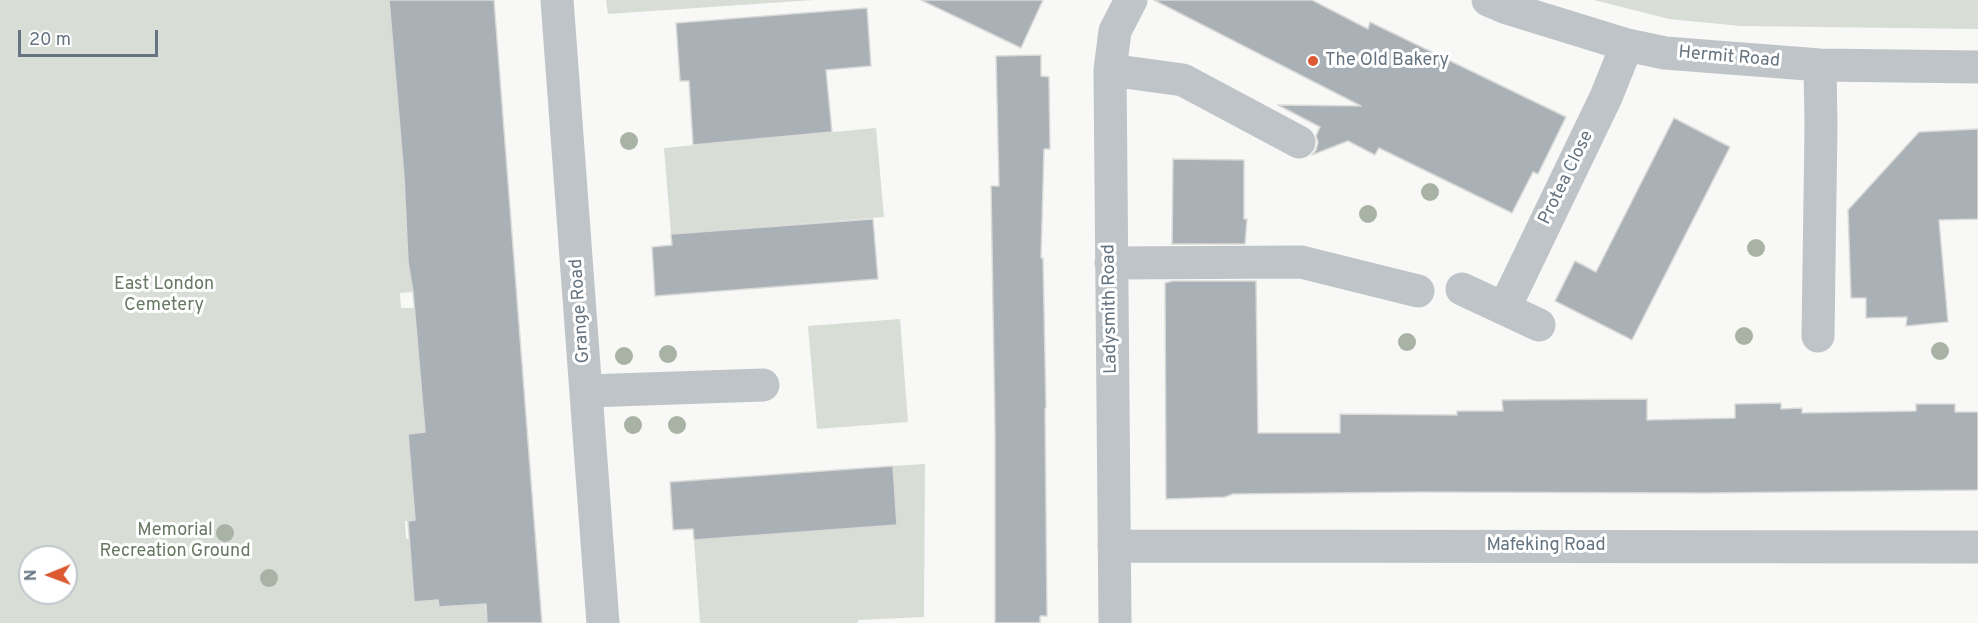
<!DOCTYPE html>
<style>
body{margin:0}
#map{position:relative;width:1978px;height:623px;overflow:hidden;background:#f8f8f6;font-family:Overpass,sans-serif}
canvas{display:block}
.north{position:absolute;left:18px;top:545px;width:60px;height:60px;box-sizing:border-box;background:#fff;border:2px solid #c1c7cc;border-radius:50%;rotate:269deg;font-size:16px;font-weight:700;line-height:24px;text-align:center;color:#657480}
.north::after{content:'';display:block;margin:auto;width:21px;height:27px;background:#dc5932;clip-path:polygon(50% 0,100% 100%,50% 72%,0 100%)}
.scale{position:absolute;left:18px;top:30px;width:140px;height:27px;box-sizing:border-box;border:3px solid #657480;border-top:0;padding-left:8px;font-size:18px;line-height:21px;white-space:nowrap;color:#657480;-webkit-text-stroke:4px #fff;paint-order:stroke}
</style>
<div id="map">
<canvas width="1978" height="623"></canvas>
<div class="north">N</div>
<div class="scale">20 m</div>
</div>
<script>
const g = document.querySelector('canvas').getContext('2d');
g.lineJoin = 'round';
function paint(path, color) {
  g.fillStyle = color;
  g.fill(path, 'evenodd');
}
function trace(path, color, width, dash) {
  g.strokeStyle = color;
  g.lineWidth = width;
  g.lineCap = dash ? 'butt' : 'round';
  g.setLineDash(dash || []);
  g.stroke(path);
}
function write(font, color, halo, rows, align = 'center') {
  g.font = font + ' Overpass,sans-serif';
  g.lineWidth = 6;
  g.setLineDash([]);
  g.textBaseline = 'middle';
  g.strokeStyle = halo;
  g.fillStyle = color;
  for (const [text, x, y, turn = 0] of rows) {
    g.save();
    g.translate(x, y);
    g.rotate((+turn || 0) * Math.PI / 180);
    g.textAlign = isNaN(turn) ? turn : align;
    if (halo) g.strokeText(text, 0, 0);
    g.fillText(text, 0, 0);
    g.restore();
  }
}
paint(new Path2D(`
 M 0,0 L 412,0 L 397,90 L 413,292 L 400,293 L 401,308 L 414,308 L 423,411 L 469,408 L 470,429 L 408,434 L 410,457 L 426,456 L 420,520 L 405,521 L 406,539 L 479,533 L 415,602 L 438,600 L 439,607 L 485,604 L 487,623 L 0,623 ZM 30,557 L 66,557 L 66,593 L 30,593 Z
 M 606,0 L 814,0 L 608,14 Z
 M 1594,0 L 1978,0 L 1978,29 L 1741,26 L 1669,19 Z
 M 876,128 L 884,217 L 671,234 L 664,148 Z
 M 900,319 L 908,422 L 817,429 L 808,326 Z
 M 925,464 L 924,617 L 858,620 L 858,623 L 700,623 L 694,540 L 897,525 L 893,466 Z`), '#d8ddd5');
const building = new Path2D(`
 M 389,0 L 494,0 L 542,623 L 487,623 L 486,604 L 439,607 L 438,600 L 414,602 L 408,521 L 415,520 L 408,434 L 425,432 L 413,292 L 408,262 L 404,177 Z
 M 921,0 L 1043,0 L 1021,48 Z
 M 1154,0 L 1312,0 L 1368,29 L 1370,22 L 1566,117 L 1538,174 L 1533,172 L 1512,213 L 1379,148 L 1375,155 L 1348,141 L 1312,155 L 1316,150 L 1318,142 L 1316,136 L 1320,127 L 1278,105 L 1361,106 Z
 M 867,8 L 871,66 L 826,70 L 832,132 L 693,145 L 689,81 L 680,81 L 676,23 Z
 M 1041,55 L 1041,76 L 1049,77 L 1050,149 L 1044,149 L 1041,258 L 1043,258 L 1046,408 L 1045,408 L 1047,616 L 1040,616 L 1040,623 L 995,623 L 995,429 L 991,186 L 999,186 L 996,56 Z
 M 1674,118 L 1730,147 L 1632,340 L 1555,301 L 1575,261 L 1596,272 Z
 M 1978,129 L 1978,219 L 1939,220 L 1948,322 L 1906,326 L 1907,317 L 1866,318 L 1866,298 L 1851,298 L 1848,210 L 1919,132 Z
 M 1173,159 L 1244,160 L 1244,219 L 1247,219 L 1245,244 L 1172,244 Z
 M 873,219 L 878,279 L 655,296 L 652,247 L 672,245 L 671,234 Z
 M 1172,281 L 1256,281 L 1258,433 L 1340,433 L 1340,414 L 1457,415 L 1457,411 L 1503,411 L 1502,400 L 1647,399 L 1647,420 L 1735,418 L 1735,404 L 1781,403 L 1781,409 L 1802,408 L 1802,413 L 1916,411 L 1916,404 L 1955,404 L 1955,412 L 1978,412 L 1978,490 L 1707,493 L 1418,492 L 1233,494 L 1225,497 L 1166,499 L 1165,283 Z
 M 893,466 L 897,525 L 694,540 L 693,529 L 673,530 L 670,482 Z`);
paint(building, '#a9b1b7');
trace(building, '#dadad8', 1.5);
trace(new Path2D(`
 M 557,0 L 603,623
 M 1488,0 L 1507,8 L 1627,45 L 1665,53 L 1820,65 L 1978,67
 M 1110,70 L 1183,80 L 1299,142
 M 1111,263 L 1301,262 L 1418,291
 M 1462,289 L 1539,325
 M 1504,309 L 1606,97 L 1627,45
 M 1818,336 L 1821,126 L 1820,65
 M 587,391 L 763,385
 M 1114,546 L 1978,547
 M 1115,623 L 1110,70 L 1115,31 L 1131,0`), '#bfc4c8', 33);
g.fillStyle = '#a8b2a5';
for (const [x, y] of [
 [629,141],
 [1430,192],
 [1368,214],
 [1756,248],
 [1744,336],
 [1407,342],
 [1940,351],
 [668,354],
 [624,356],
 [633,425],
 [677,425],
 [225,533],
 [269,578]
]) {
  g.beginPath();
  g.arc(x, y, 9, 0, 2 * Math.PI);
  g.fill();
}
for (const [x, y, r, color] of [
 [1313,61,6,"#dc5932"]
]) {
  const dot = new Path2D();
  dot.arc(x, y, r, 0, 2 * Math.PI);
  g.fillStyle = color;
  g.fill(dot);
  trace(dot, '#fff', 2);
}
write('18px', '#657480', '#fff', [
 ["Hermit Road",1729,58,5],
 ["Protea Close",1567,178,-64],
 ["Ladysmith Road",1111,309,-91],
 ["Grange Road",581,311,-94],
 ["Mafeking Road",1546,546]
]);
write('18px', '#657480', '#fff', [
 ["The Old Bakery",1325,61]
], 'left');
write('18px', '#677863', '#fff', [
 ["East London",164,285],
 ["Cemetery",164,306],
 ["Memorial",175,531],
 ["Recreation Ground",175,552]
]);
</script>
